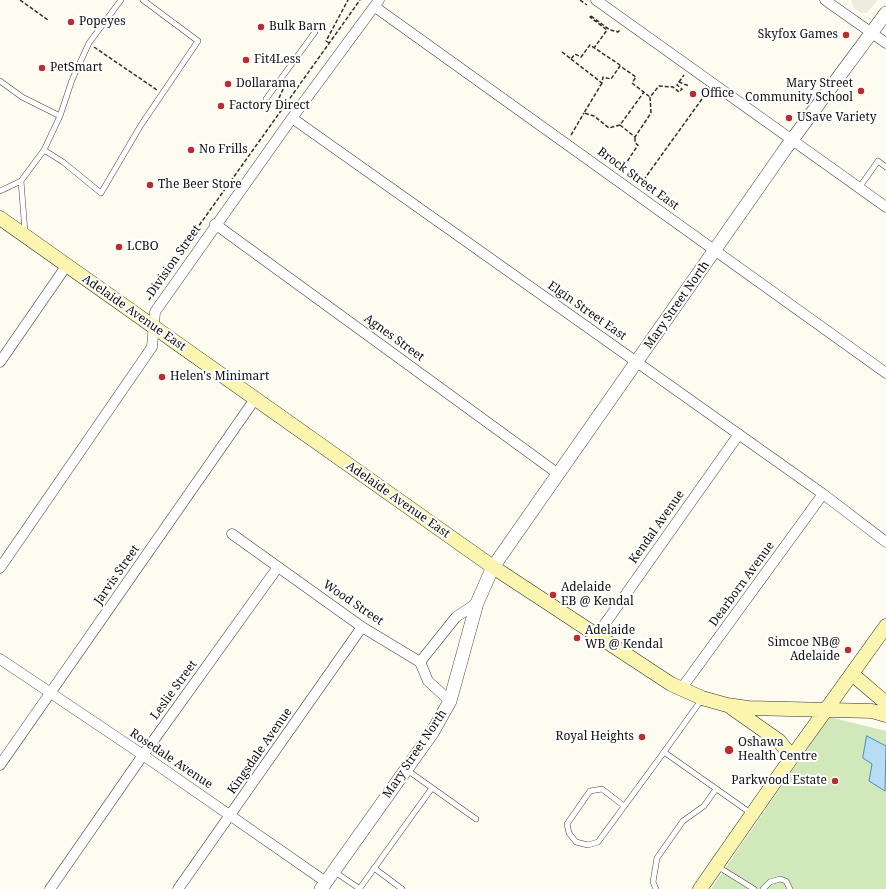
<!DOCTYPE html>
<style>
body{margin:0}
canvas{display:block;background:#fefcf1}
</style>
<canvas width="886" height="889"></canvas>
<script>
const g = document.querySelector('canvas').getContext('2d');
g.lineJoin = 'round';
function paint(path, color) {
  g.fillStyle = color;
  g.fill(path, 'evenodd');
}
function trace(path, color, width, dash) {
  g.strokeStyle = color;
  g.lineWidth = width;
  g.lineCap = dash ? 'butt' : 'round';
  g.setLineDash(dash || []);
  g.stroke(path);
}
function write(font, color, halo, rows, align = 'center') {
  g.font = font + ' "Noto Serif",serif';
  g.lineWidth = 4;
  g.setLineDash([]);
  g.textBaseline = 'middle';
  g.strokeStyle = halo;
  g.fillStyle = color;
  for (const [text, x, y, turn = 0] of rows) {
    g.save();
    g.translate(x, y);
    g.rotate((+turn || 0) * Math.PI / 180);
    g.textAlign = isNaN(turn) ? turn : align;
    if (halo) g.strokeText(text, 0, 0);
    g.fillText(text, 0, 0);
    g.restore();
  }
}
paint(new Path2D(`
 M 829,717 L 886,731 L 886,889 L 711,889 Z`), '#d1e8bb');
paint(new Path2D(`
 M 851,0 L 878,0 L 867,13 L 861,13 L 854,8 Z`), '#efebdf');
const water = new Path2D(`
 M 867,736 L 886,746 L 885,791 L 869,781 L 872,764 L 863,758 Z`);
paint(water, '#b7dcf4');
trace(water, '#418fc8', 1);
const service = new Path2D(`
 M 0,81 L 22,97 L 60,116
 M 266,99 L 315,32
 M 44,150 L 63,162 L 101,193 L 141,125 L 198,41 L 143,0
 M 21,181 L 25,232
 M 859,188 L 878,161 L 886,167
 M 0,191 L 21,181 L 44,150 L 60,116 L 72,80 L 89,43 L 121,0
 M 664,752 L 702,699
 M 407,770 L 476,819
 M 624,806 L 602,789 L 590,791 L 567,824 L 569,833 L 576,842 L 588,845 L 598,842 L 664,752 L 752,814
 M 717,866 L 754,889
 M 374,868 L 402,889
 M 335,872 L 360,889
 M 360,888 L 432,788
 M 656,889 L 653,882 L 657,858 L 683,821 L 704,806 L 716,789
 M 763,889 L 770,882 L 780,879 L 786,881 L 790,889`);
const minor = new Path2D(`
 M 596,0 L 886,207
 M 825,0 L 886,43
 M 375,7 L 886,373
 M 292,118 L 823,494 L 886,542
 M 215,224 L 557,473
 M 0,362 L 67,265
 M 232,534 L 362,627 L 420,662 L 428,681 L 450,701
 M 0,568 L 152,347 L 155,312 L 157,309 L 292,118 L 379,0
 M 597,635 L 739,434
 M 0,659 L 143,755 L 326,882
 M 420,662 L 456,617 L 477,603
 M 681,689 L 823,494
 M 0,765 L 255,399
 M 50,889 L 143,755 L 278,567
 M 178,889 L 362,627`);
const tertiary = new Path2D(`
 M 321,889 L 432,733 L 450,701 L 477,603 L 493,567 L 786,148 L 886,13`);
const secondary = new Path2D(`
 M 0,218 L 493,567 L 671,684 L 702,698 L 727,705 L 748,708 L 872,711 L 886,715
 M 852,674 L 886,703
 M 732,708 L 779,741 L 792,757
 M 700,889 L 792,757 L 886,626`);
trace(service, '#424242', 6);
trace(minor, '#424242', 11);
trace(tertiary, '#424242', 14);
trace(secondary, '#313131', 15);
trace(new Path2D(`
 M 20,0 L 48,20
 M 580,0 L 587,5
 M 591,16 L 590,17 L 607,30 L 594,48
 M 591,16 L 610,30 L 618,32 L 621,29
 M 329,43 L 326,41 L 348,0
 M 94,47 L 157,90
 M 562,52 L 571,59 L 575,54 L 581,57 L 590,45 L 620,65
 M 571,59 L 602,83 L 603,77 L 611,79 L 620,66 L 636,77 L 632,83 L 650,97
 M 679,82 L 684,75
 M 602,83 L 584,113 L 594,116 L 609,128 L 620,125 L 644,92
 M 279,98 L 284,87
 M 620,125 L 635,137 L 651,113 L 650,97 L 659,86 L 673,87 L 679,92 L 682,89 L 677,85 L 679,82 L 689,86
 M 571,135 L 584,113
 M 621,171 L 638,145 L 635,143 L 635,137
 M 640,185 L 707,92
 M 149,300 L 198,227 L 360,0`), '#313131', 1.5, [4, 2]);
trace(service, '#fff', 5);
trace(minor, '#fff', 10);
trace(tertiary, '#fff', 13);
trace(secondary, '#fcf5af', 14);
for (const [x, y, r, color] of [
 [71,22,4,"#ba2c2f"],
 [261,27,4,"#ba2c2f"],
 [846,35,4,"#ba2c2f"],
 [246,60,4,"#ba2c2f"],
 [42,68,4,"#ba2c2f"],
 [228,84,4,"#ba2c2f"],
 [861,91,4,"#ba2c2f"],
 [693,94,4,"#ba2c2f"],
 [221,106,4,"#ba2c2f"],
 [789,118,4,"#ba2c2f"],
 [191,150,4,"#ba2c2f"],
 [150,185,4,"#ba2c2f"],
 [119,247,4,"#ba2c2f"],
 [162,377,4,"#ba2c2f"],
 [553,595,4,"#ba2c2f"],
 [577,638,4,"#ba2c2f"],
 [848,650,4,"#ba2c2f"],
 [642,737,4,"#ba2c2f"],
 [729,750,5,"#ba2c2f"],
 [835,781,4,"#ba2c2f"]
]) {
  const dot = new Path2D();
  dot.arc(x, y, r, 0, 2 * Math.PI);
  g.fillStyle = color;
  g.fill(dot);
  trace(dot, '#fff', 1.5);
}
write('12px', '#0f0f0f', '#fff', [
 ["Popeyes",79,22],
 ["Bulk Barn",269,27],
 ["Skyfox Games",838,35,"right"],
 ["Fit4Less",254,60],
 ["PetSmart",50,68],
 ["Dollarama",236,84],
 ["Mary Street",853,84,"right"],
 ["Community School",853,98,"right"],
 ["Office",701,94],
 ["Factory Direct",229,106],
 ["USave Variety",797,118],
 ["No Frills",199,150],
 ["The Beer Store",158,185],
 ["LCBO",127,247],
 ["Helen's Minimart",170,377],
 ["Adelaide",561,588],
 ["EB @ Kendal",561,602],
 ["Adelaide",585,631],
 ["WB @ Kendal",585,645],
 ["Simcoe NB@",840,643,"right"],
 ["Adelaide",840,657,"right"],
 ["Royal Heights",634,737,"right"],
 ["Oshawa",738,743],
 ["Health Centre",738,757],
 ["Parkwood Estate",827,781,"right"]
], 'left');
write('12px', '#0f0f0f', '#fff', [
 ["Brock Street East",638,179,36],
 ["Division Street",174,261,-55],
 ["Mary Street North",677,305,-55],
 ["Elgin Street East",587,311,35],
 ["Adelaide Avenue East",134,313,35],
 ["Agnes Street",394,338,36],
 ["Adelaide Avenue East",398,500,35],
 ["Kendal Avenue",657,527,-55],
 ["Jarvis Street",117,575,-55],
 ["Dearborn Avenue",742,584,-54],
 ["Wood Street",353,603,34],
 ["Leslie Street",174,690,-54],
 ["Kingsdale Avenue",260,751,-55],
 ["Mary Street North",415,754,-56],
 ["Rosedale Avenue",171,759,34]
]);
</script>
